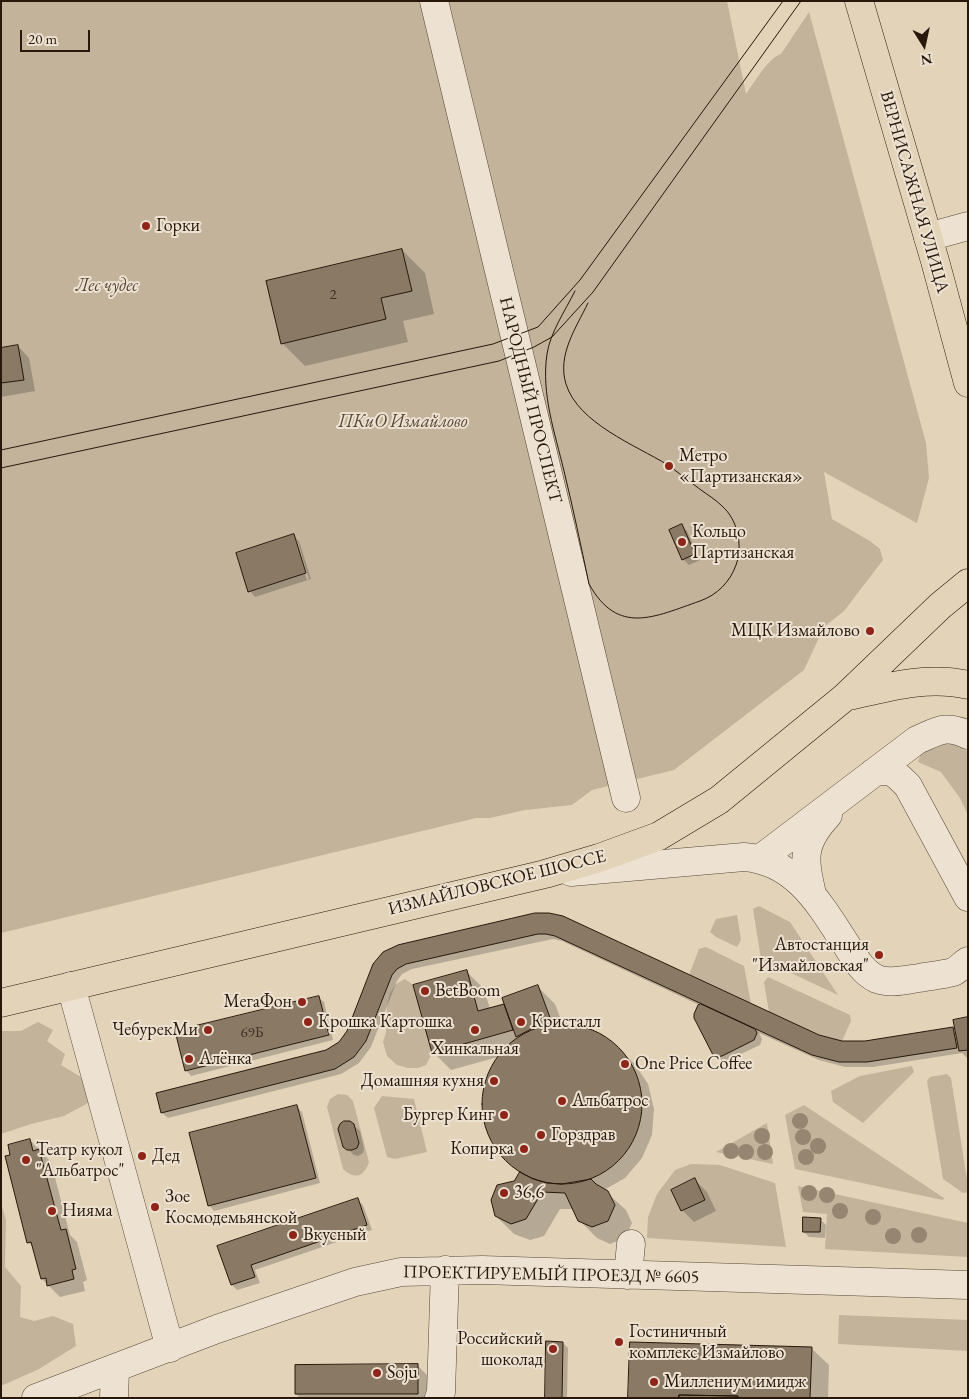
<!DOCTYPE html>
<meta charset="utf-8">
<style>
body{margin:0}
#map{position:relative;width:969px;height:1399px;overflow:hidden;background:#e3d3b9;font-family:"EB Garamond",serif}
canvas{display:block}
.frame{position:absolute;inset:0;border:2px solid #27180b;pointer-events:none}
.north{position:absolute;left:899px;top:20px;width:50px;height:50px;-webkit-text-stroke:4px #ede2d2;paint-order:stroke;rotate:170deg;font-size:14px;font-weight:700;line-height:20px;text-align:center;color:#27180b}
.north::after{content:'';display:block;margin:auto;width:18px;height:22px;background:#27180b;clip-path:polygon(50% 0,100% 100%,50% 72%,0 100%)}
.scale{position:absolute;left:20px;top:30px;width:70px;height:22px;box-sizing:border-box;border:2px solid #27180b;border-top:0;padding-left:6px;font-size:15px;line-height:18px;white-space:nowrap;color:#27180b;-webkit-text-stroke:4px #ede2d2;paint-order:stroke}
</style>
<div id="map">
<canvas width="969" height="1399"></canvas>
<div class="frame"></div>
<div class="north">N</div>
<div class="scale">20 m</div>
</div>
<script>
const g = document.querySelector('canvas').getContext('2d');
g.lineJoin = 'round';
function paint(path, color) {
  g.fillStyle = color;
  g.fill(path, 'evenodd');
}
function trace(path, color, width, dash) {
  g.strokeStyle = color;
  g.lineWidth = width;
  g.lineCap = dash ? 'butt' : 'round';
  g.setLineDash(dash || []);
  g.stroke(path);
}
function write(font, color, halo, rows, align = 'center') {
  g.font = font + ' "EB Garamond",serif';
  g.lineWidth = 4;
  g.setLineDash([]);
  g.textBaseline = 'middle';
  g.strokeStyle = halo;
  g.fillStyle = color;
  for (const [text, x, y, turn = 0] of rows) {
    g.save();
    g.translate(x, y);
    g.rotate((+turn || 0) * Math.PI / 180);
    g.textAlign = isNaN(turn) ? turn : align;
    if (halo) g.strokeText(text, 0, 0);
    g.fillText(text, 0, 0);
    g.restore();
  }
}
paint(new Path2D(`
 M 1,1 L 727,1 L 746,94 C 754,83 769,57 781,54 L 809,12 L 926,443 L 929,478 L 917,523 L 824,472 L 832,519 L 870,541 L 880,549 L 883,560 L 844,611 L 824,627 L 804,670 L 674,770 L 592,790 L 572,805 L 525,810 L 490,818 L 476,818 L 1,933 Z
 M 952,739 L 968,752 L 968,815 L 960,798 L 941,772 L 918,762 L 924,743 Z
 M 759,906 L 790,922 L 838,995 L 761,959 L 753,909 Z
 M 737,915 L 741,940 L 737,947 L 716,937 L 710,932 L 716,919 Z
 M 706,947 L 744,966 L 751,1003 L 689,975 L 699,949 Z
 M 768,977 L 850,1015 L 851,1021 L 842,1041 L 819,1035 L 769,1012 L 764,982 Z
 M 405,979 L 413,985 L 432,1053 L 426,1065 L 418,1068 L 408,1068 L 397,1065 L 387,1056 L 383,1042 L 386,1032 L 387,1006 L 390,993 L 396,984 Z
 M 38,1022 L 53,1030 L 47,1041 L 65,1054 L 61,1065 L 91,1083 L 90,1102 L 64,1116 L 31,1124 L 1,1134 L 1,1031 L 21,1031 Z
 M 912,1066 L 914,1072 L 863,1123 L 833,1102 L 831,1091 L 860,1076 Z
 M 947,1074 L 951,1078 L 968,1186 L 968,1192 L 963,1193 L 943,1179 L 927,1081 L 930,1077 Z
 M 338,1094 L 347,1095 L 353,1101 L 369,1162 C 364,1177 355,1180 343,1169 L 327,1107 L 330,1099 ZM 345,1121 C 358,1121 364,1147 353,1150 C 341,1153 333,1128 345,1121 Z
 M 382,1096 L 414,1099 L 427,1152 L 395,1159 L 387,1157 L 374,1108 Z
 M 804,1105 L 944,1198 L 943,1200 L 795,1169 L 785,1115 Z
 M 767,1123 L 773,1164 L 716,1152 Z
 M 691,1164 L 720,1165 L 775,1183 L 786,1247 L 647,1238 L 648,1217 L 657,1194 L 675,1170 ZM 695,1179 L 705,1200 L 681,1211 L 671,1190 Z
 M 798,1186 L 968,1223 L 968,1257 L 825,1249 L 827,1214 L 803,1212 Z
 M 1,1203 L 6,1220 L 5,1267 L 21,1286 L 20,1317 L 34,1321 L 53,1316 L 73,1324 L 76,1346 L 39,1369 L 1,1386 Z
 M 839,1315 L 968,1320 L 968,1351 L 838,1344 Z`), '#c3b39b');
paint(new Path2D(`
 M 402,250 L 425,273 L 434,314 L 403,321 L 408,342 L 305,366 L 282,343 Z
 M 18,346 L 29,358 L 35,391 L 1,397 L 1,349 Z
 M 681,526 L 687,531 L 700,560 L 689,565 L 683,559 Z
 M 293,536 L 299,541 L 311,579 L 255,597 L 250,591 ZM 294,540 L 297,540 L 309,579 L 307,580 Z
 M 535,915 L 819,1036 L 842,1042 L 865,1043 L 953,1028 L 956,1032 L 968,1018 L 968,1059 L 962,1053 L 873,1067 L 845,1067 L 819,1060 L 759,1033 L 762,1039 L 760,1045 L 724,1062 L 714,1054 L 699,1005 L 562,941 L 553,939 L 412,969 L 402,974 L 397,981 L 371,1047 L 359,1063 L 341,1074 L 168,1118 L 162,1113 L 327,1051 L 340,1043 L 348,1032 L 374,965 Z
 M 466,971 L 484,989 L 490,1009 L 505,1005 L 537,986 L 555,1004 L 563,1025 L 578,1025 L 602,1034 L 634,1063 L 648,1084 L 654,1109 L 652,1135 L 642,1158 L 625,1178 L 604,1190 L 626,1210 L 632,1223 L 625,1238 L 610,1244 L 597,1238 L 579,1220 L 574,1209 L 560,1209 L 544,1236 L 530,1240 L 514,1234 L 496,1216 L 520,1173 L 501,1154 L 488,1132 L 483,1106 L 486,1080 L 498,1057 L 451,1070 L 433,1052 Z
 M 318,997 L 324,1002 L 333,1040 L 191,1076 L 186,1070 Z
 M 296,1106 L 302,1112 L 320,1183 L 214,1211 L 209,1205 Z
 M 350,1122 L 360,1131 L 364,1149 L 363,1153 L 358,1156 L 354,1155 L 344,1146 Z
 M 30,1140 L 51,1162 L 70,1235 L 77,1242 L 87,1280 L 83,1282 L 85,1291 L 60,1297 L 42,1279 L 34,1248 L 28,1242 L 12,1155 Z
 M 695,1180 L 707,1192 L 716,1211 L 694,1222 L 682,1210 Z
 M 358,1200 L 363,1205 L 372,1230 L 255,1270 L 260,1283 L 237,1290 L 232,1285 L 219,1247 Z
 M 820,1219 L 826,1225 L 825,1238 L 809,1237 L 804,1232 Z
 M 563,1343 L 568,1348 L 567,1398 L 546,1398 Z
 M 811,1348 L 829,1365 L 828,1398 L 630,1398 Z
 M 417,1365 L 429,1377 L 429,1398 L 300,1398 L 296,1394 Z`), '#0003');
const building = new Path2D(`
 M 402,249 L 412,291 L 381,298 L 386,319 L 281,344 L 266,281 Z
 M 18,345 L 24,380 L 1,383 L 1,348 Z
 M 682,524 L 695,554 L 682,560 L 669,530 Z
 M 294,534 L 306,573 L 248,592 L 236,553 Z
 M 535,913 L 549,913 L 563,916 L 819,1035 L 842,1041 L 865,1041 L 953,1027 L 957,1048 L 867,1062 L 839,1062 L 812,1055 L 555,936 L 546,934 L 538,934 L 406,964 L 397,969 L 392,975 L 366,1041 L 354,1057 L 335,1069 L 161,1113 L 156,1093 L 326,1050 L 339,1042 L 347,1031 L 373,964 L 383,952 L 398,945 Z
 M 467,970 L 478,1011 L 504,1004 L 513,1030 L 432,1053 L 413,985 Z
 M 538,985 L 552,1023 L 533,1028 L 516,1037 L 502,998 Z
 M 319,996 L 329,1035 L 185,1071 L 175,1031 Z
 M 701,1004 L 755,1029 L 757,1033 L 754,1040 L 722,1056 L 717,1057 L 713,1055 L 694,1018 L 694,1014 L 698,1005 Z
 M 968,1017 L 968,1050 L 959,1051 L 953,1020 Z
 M482 1104a80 80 0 1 1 160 0a80 80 0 1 1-160 0Z
 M 297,1105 L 316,1178 L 208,1206 L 189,1133 Z
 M 344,1121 L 350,1121 L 354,1124 L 359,1143 L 357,1148 L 352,1150 L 347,1150 L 343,1147 L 338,1129 L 340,1124 Z
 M 30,1139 L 33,1151 L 39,1149 L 61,1230 L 66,1229 L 76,1269 L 72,1270 L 74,1279 L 47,1286 L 46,1278 L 41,1279 L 31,1242 L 27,1243 L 5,1156 L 10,1155 L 8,1145 Z
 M 520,1172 L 533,1179 L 547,1183 L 562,1184 L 591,1179 L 596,1184 L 608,1191 L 615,1205 L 608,1221 L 592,1227 L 578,1221 L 565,1193 L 542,1192 L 526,1219 L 511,1224 L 495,1216 L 491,1200 L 497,1185 L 514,1181 Z
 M 695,1178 L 705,1200 L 681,1211 L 671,1190 Z
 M 358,1198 L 367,1225 L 251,1265 L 255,1277 L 231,1285 L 217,1246 Z
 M 803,1217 L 821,1218 L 820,1232 L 803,1232 Z
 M 546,1341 L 563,1342 L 562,1398 L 545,1398 Z
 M 630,1342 L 812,1347 L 810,1398 L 738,1398 L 738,1396 L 679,1395 L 679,1398 L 628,1398 Z
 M 418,1364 L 418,1394 L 295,1394 L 295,1365 Z
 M 679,1395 L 738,1396 L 738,1398 L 679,1398 Z`);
paint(building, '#897965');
trace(building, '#27180b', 1);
const minor = new Path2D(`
 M 434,1 L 626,798
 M 928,237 L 968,226
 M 873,773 C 892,768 895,773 908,786 L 968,897
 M 760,859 L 917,740 C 938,731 946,724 968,735
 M 571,872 L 744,857 C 798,861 822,908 849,949 C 856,960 864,973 877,979 C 890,984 905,980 919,978 C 930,976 942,975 953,972 C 958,970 963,964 968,961
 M 812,894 C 804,859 801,844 828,815
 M 71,986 L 170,1348
 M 628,1275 L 631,1244
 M 36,1398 L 217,1329 L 355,1282 L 401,1272 L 482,1270 L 968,1285
 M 114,1398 L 115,1369
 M 439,1398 L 441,1392 L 445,1270`);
const major = new Path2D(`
 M 859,1 L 935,261 L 968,383
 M 845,697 C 885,688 927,675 968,685
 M 1,1003 L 545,874 L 599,858 L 659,836 L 719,800 L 845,697 L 940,606 L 968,583`);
trace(minor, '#564736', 29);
trace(major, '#27180b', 29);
trace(minor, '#ede2d2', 28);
trace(major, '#e3d3b9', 28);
trace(new Path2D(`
 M 575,291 C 565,311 550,333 547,354 C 541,394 555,433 564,471 C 573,508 581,546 589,584 C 618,636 654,617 700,601 C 717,595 730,582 736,565 C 743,546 738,520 722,506 C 716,500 708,495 701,490 C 690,482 679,473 668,465 C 635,445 578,423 566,384 C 557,355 576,328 588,303
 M 1,450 L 493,344 L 538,327 L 580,280 L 783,1
 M 1,468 L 499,361 L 534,347 L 552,337 L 593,292 L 801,1`), '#27180b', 1);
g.fillStyle = '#958571';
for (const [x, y] of [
 [800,1121],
 [762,1136],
 [803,1137],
 [818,1146],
 [731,1151],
 [746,1152],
 [765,1152],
 [806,1157],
 [809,1193],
 [827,1195],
 [840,1211],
 [873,1217],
 [919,1235],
 [893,1236]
]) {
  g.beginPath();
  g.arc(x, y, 8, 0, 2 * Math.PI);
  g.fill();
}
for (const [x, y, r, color] of [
 [146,226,5,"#8f2418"],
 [669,466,5,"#8f2418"],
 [682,542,5,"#8f2418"],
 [870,631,5,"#8f2418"],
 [879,955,5,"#8f2418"],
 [425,991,5,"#8f2418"],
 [302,1002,5,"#8f2418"],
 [308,1022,5,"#8f2418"],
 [521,1022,5,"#8f2418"],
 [208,1030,5,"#8f2418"],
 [475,1030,5,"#8f2418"],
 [189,1059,5,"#8f2418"],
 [625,1064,5,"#8f2418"],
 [494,1081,5,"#8f2418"],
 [562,1101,5,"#8f2418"],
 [504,1115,5,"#8f2418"],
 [541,1135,5,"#8f2418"],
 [524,1149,5,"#8f2418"],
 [142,1156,5,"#8f2418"],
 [26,1160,5,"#8f2418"],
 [504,1193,5,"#8f2418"],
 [155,1207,5,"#8f2418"],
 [52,1211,5,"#8f2418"],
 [293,1235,5,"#8f2418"],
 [619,1342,5,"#8f2418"],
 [553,1349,5,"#8f2418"],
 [377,1373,5,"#8f2418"],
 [654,1382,5,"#8f2418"]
]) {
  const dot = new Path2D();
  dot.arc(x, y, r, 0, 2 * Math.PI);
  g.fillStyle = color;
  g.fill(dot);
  trace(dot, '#ede2d2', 2);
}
write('15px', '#403022', null, [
 ["2",333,295],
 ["69Б",252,1033]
]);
write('18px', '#27180b', '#ede2d2', [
 ["ВЕРНИСАЖНАЯ УЛИЦА",914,192,74],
 ["НАРОДНЫЙ ПРОСПЕКТ",530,400,76],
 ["ИЗМАЙЛОВСКОЕ ШОССЕ",497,883,-14],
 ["ПРОЕКТИРУЕМЫЙ ПРОЕЗД № 6605",551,1275,1]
]);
write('18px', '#27180b', '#ede2d2', [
 ["Горки",156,226],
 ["Метро",679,456],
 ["«Партизанская»",679,477],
 ["Кольцо",692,532],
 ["Партизанская",692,553],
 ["МЦК Измайлово",860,631,"right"],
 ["Автостанция",869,945,"right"],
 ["\"Измайловская\"",869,966,"right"],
 ["BetBoom",435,991],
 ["МегаФон",292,1002,"right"],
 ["Крошка Картошка",318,1022],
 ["Кристалл",531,1022],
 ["ЧебурекМи",198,1030,"right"],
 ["Хинкальная",475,1049,"center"],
 ["Алёнка",199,1059],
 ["One Price Coffee",635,1064],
 ["Домашняя кухня",484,1081,"right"],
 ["Альбатрос",572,1101],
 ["Бургер Кинг",494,1115,"right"],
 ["Горздрав",551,1135],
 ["Копирка",514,1149,"right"],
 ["Театр кукол",36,1150],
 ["\"Альбатрос\"",36,1171],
 ["Дед",152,1156],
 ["36,6",514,1193],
 ["Зое",165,1197],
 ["Космодемьянской",165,1218],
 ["Нияма",62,1211],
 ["Вкусный",303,1235],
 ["Гостиничный",629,1332],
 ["комплекс Измайлово",629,1353],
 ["Российский",543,1339,"right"],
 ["шоколад",543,1360,"right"],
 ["Soju",387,1373],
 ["Миллениум имидж",664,1382]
], 'left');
write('italic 18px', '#564636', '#ede2d2', [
 ["Лес чудес",107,286],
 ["ПКиО Измайлово",403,422]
]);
</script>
